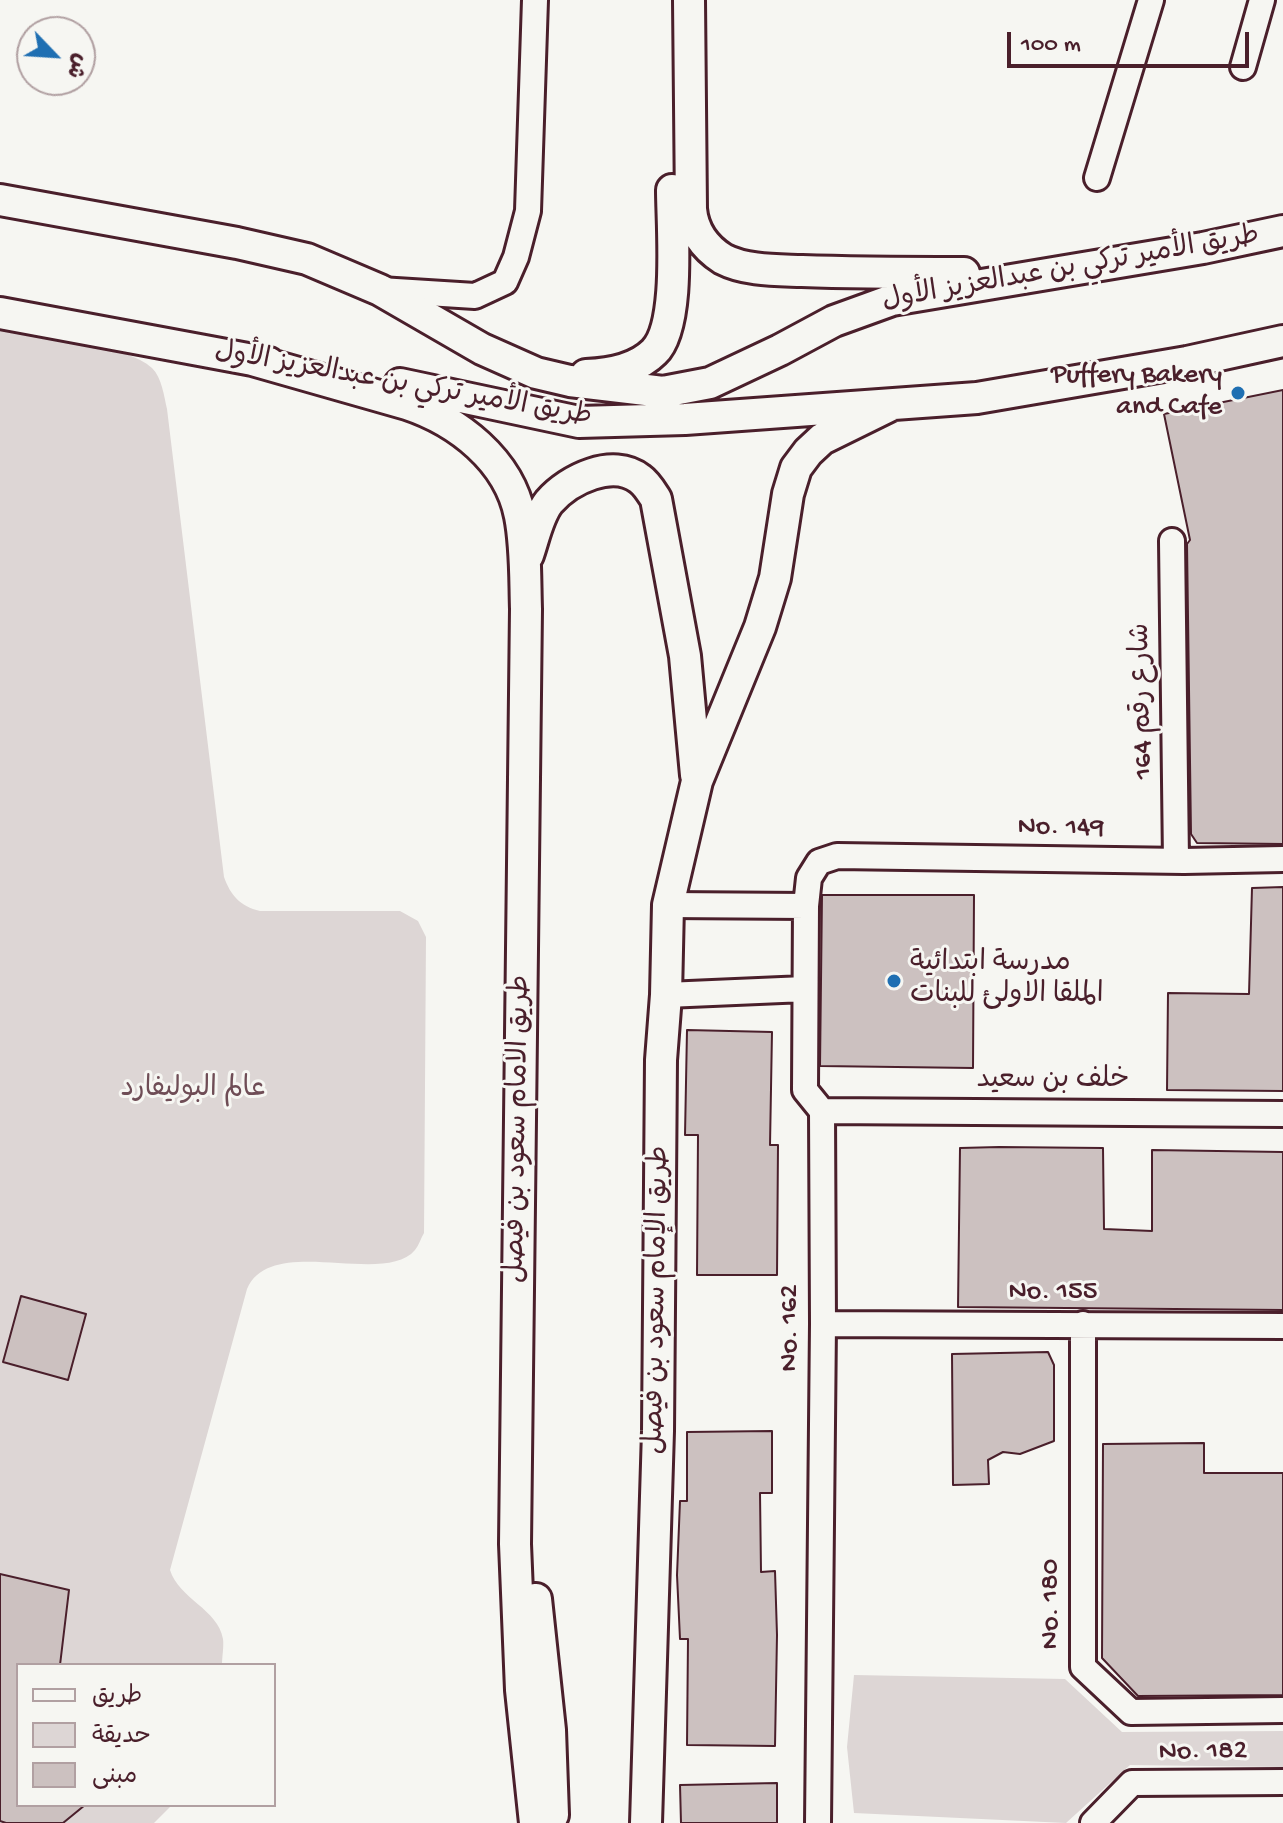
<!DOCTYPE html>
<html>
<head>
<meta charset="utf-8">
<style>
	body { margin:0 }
	#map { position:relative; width:1283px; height:1823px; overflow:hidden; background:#f6f6f2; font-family:"Gochi Hand","Playpen Sans Arabic",sans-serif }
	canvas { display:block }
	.legend { position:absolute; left:16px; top:1663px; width:260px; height:144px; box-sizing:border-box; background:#f6f6f2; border:2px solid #b1a0a2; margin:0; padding:10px 14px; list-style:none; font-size:24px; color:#4a1f2b }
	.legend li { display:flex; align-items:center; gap:16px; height:40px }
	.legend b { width:40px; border:2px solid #b1a0a2 }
	.north { position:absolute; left:16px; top:16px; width:80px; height:80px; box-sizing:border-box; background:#f6f6f2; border:2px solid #b1a0a2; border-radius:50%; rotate:115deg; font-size:22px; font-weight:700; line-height:32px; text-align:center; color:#4a1f2b }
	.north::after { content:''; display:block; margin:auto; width:28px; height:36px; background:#1f6fb2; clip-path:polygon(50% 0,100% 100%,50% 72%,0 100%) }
	.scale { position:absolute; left:1007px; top:32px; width:242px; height:36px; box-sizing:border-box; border:4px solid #4a1f2b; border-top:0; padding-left:10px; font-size:24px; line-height:28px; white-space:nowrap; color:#4a1f2b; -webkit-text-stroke:6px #f6f6f2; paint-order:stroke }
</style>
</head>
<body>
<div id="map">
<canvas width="1283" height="1823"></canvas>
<ul class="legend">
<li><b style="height:10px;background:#f6f6f2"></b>طريق</li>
<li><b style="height:22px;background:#ddd6d5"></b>حديقة</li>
<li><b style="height:22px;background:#ccc1c0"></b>مبنى</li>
</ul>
<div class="north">ش</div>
<div class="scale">100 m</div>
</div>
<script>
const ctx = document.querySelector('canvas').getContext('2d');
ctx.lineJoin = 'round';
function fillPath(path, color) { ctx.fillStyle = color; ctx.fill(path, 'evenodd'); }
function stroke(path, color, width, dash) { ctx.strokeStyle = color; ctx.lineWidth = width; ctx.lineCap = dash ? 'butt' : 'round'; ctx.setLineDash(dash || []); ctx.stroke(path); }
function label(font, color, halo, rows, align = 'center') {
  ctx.font = font + ' "Gochi Hand","Playpen Sans Arabic",sans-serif'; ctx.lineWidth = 6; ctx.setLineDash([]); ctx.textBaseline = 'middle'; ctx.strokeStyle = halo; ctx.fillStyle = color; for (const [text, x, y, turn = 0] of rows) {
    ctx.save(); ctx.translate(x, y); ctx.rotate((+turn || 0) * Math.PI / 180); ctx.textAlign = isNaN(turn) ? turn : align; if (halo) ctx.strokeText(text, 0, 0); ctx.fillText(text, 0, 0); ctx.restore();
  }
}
const green = new Path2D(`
	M0 330C35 336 129 345 152 368 162 378 164 396 167 409L224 877C231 896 240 906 260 911H400L418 921 426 937 424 1233C421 1238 419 1245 415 1250 384 1287 271 1233 247 1289L170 1570C179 1599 218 1609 223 1639 224 1647 222 1657 222 1665H18V1805H172L154 1823H0Z
	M854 1675 1065 1679 1122 1732 1283 1731V1767L1130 1765 1066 1823 854 1813 847 1747Z`);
const building = new Path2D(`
	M1283 390V844L1197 843 1191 834 1187 544 1190 540 1164 414Z
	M1283 887V1091L1167 1090 1168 993 1249 994 1252 888Z
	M822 895H974L973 1068 820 1066Z
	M687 1030 772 1032 770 1145H778L777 1275H697L698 1135H685Z
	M999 1147 1103 1148 1104 1229 1152 1231V1150L1283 1152V1310L958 1307 960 1148Z
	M21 1296 86 1314 68 1380 3 1362Z
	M1048 1352 1054 1365V1441L1020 1454 1003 1452 988 1460 989 1484 953 1485 952 1354Z
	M772 1431V1493H760L761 1572 775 1571 777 1635 775 1746 687 1745 688 1639H680L677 1575 680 1501H687V1432Z
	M1204 1443V1473H1283V1695L1138 1696 1102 1658 1103 1444Z
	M0 1574 69 1590 60 1665H18V1805H85L63 1823H6L0 1821Z
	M777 1783V1823H681L680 1785Z`);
const minor = new Path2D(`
	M1243 67 1262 0
	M1097 178 1151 0
	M380 290 475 296 505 282 516 257 528 211 535 0
	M1172 541 1176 861
	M668 905 806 906
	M666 995 805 989
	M822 1111 1283 1114
	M823 1324 1283 1326
	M1083 1324V1667L1131 1712 1283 1710
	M818 1823 823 1324 822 1111 805 1090 806 906 809 878 819 862 837 856 1184 861 1283 859
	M1093 1823 1132 1783 1283 1782`);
const major = new Path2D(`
	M689 0 691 209C693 231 704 247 723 259 746 271 777 270 802 271 856 273 910 273 964 273
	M0 200 237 243 307 259 380 290 482 349 536 373 570 381 663 392 710 383 780 350 834 321 892 300 1203 248 1283 231
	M0 313 269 363
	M249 359 407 404C458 421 509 460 520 516 526 546 525 578 526 609L515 1544 521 1690 535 1823
	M586 375C609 374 637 369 654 352 681 326 672 227 672 190
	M400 384 579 422 685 419 977 398 1187 362 1283 341
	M528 555C534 538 538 516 549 502 569 479 613 458 640 479 647 484 652 493 656 499L685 656 696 775
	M536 1599 550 1730 553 1815
	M646 1823 658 1431 661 1060 666 995 668 905 697 781 760 627 775 578 788 494 796 468 808 452 822 439 891 405`);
const markers = [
	[1238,393,8,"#1f6fb2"],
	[894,981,8,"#1f6fb2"]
];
const streetNames = [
	["طريق الأمير تركي بن عبدالعزيز الأول",1071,270,-10],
	["طريق الأمير تركي بن عبدالعزيز الأول",403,386,10],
	["شارع رقم 164",1144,701,-91],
	["No. 149",1061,829,1],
	["خلف بن سعيد",1053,1082],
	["طريق الامام سعود بن فيصل",520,1129,-89],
	["No. 155",1053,1294],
	["طريق الإمام سعود بن فيصل",659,1300,-89],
	["No. 162",792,1328,-90],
	["No. 180",1053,1604,-90],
	["No. 182",1203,1753,-1]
];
const poiNames = [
	["Puffery Bakery",1222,377],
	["and Cafe",1222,409],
	["مدرسة ابتدائية",910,965,"left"],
	["الملقا الاولئ للبنات",910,997,"left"]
];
const parkNames = [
	["عالم البوليفارد",193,1091]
];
fillPath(green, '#ddd6d5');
fillPath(building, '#ccc1c0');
stroke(building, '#4a1f2b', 2);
stroke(minor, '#4a1f2b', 30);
stroke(major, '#4a1f2b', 36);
stroke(minor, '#f6f6f2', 24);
stroke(major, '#f6f6f2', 30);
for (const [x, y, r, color] of markers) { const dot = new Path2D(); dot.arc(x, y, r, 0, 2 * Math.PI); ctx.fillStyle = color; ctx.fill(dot); stroke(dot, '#f6f6f2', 3); }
label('28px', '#4a1f2b', '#f6f6f2', streetNames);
label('28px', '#4a1f2b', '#f6f6f2', poiNames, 'right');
label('28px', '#6f4d56', '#f6f6f2', parkNames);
</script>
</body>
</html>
